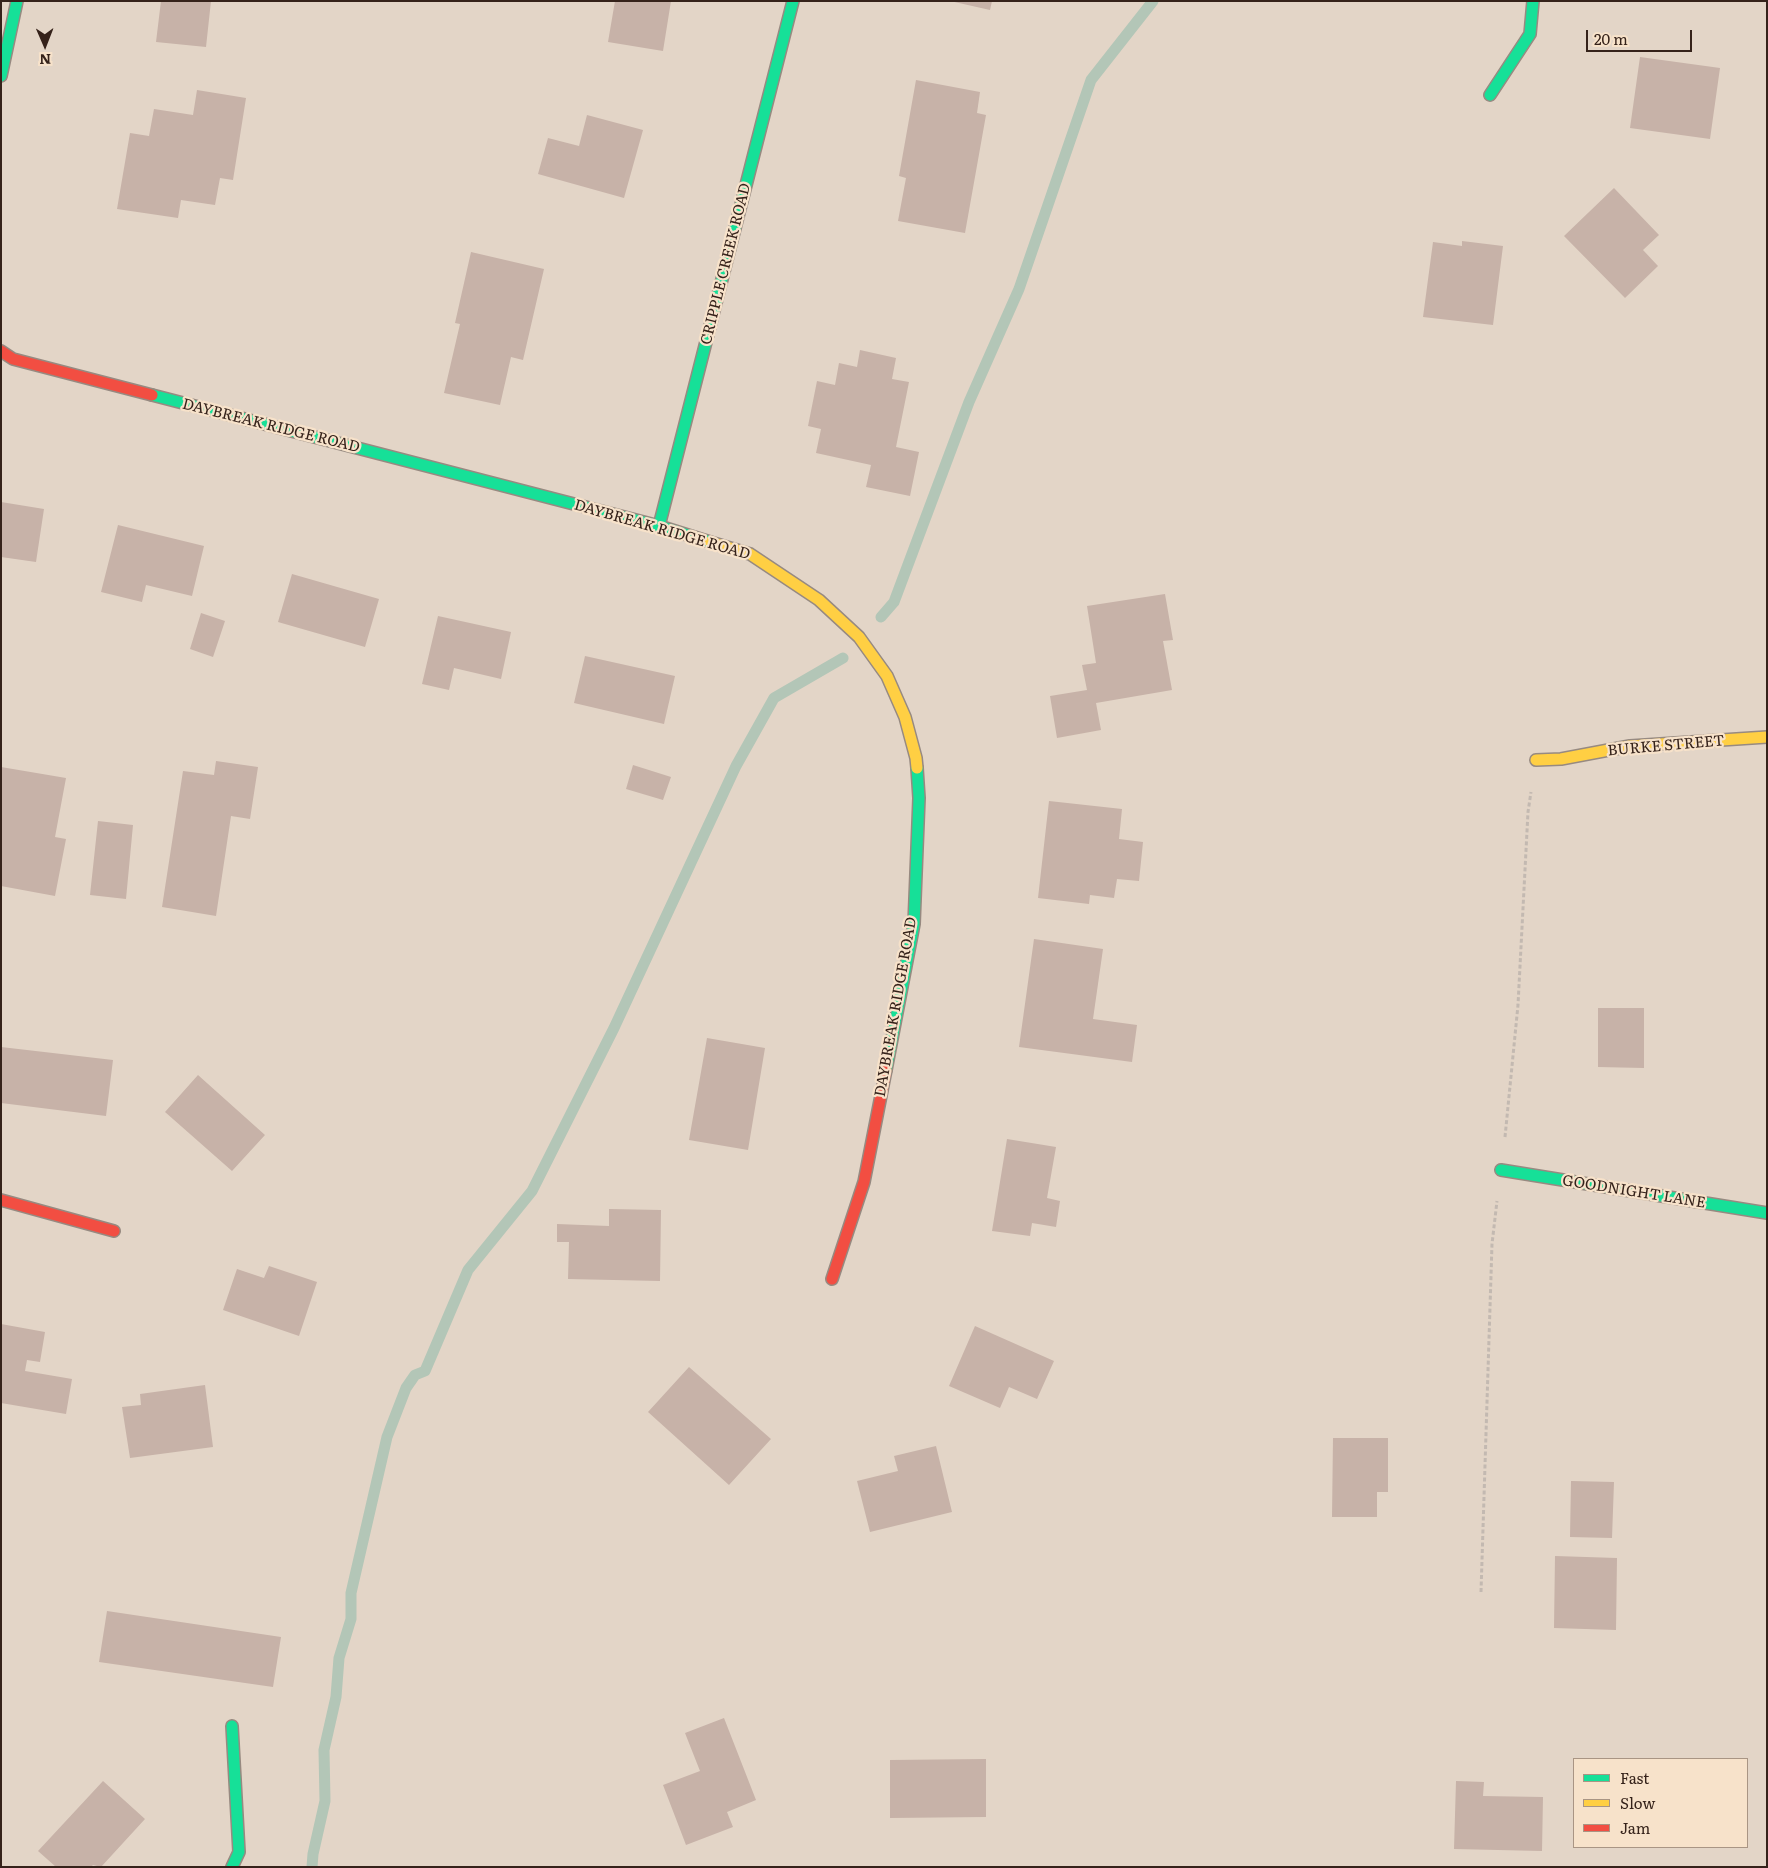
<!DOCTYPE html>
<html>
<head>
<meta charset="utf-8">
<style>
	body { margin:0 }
	#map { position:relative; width:1768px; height:1868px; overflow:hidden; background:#e3d5c7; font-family:Literata,serif }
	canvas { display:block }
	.frame { position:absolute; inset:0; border:2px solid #35221a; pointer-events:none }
	.legend { position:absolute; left:1573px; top:1758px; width:175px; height:90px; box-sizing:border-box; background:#f7e2ca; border:1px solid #a99584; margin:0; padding:6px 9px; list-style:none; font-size:15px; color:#35221a }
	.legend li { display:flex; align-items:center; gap:10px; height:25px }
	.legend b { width:25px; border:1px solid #a99584 }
	.north { position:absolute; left:20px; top:20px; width:50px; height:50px; -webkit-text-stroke:4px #f7e2ca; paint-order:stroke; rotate:179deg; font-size:14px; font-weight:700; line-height:20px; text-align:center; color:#35221a }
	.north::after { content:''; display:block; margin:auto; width:18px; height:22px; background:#35221a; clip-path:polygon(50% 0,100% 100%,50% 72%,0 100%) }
	.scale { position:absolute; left:1586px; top:30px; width:106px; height:22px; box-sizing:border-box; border:2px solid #35221a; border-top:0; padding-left:6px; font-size:15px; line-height:18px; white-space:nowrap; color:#35221a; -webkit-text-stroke:4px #f7e2ca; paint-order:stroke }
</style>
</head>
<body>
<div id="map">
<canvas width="1768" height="1868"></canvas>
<div class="frame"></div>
<ul class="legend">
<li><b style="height:6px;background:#16e098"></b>Fast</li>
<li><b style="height:6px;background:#ffcf43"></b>Slow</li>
<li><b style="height:6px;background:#f24e42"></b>Jam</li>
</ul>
<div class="north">N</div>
<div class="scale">20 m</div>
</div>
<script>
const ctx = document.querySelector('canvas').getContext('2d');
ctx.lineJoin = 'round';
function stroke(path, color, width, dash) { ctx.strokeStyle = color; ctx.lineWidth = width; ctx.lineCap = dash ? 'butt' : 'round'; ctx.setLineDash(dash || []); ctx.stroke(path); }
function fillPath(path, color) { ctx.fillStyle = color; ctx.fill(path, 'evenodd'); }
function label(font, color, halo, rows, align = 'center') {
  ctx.font = font + ' Literata,serif'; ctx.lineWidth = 4.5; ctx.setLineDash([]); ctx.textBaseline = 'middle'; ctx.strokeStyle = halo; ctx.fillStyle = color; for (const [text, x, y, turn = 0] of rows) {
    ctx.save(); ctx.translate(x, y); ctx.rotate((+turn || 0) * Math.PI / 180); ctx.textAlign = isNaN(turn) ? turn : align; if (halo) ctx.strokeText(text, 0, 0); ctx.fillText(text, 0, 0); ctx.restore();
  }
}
const stream = new Path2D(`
	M881 617 894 602 969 402 1019 289 1091 80 1153 1
	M312 1867 313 1854 325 1801 324 1750 336 1697 339 1658 351 1619V1593L387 1437 406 1388 415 1375 425 1371 468 1270 532 1191 614 1028 736 766 774 698 843 658`);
const building = new Path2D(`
	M161 1H211L206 47 156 42Z
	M615 1H671L663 51 608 42Z
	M950 1H992L990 10Z
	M1640 57 1720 68 1710 139 1630 128Z
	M916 80 980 92 977 113 986 115 965 233 898 221 906 178 899 176Z
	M197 90 246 98 233 180 220 178 215 205 181 200 178 218 117 209 130 133 149 136 154 109 193 115Z
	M587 115 643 130 624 198 538 174 548 138 579 146Z
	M1614 188 1659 235 1643 250 1658 266 1625 298 1564 236Z
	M1462 241 1503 246 1493 325 1423 317 1433 242 1462 246Z
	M471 252 544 269 523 360 511 357 500 405 444 393 460 324 455 323Z
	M860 350 896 358 892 379 909 382 896 447 919 452 910 496 866 487 871 465 816 453 821 429 808 426 817 381 835 385 839 363 857 367Z
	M1 502 44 509 36 562 1 557Z
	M118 525 204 546 192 596 146 585 142 602 101 592Z
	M292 574 379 599 365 647 278 622Z
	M1165 594 1173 640 1163 641 1172 690 1096 703 1101 730 1057 738 1050 696 1087 690 1082 665 1096 663 1087 606Z
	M201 613 225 621 213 657 190 649Z
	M438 616 511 632 501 679 454 668 449 690 422 684Z
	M585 656 675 676 664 724 574 703Z
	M216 761 258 767 250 819 231 816 216 916 162 907 183 771 214 775Z
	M633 765 671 777 663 800 626 789Z
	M1 767 66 778 55 837 66 839 55 896 1 886Z
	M1049 801 1122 809 1119 839 1143 842 1139 881 1117 879 1114 898 1090 895 1089 904 1038 898Z
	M98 821 133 825 126 899 90 895Z
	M1034 939 1103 949 1093 1019 1137 1025 1132 1062 1019 1047Z
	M1598 1008H1644V1068L1598 1067Z
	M707 1038 765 1048 748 1150 689 1140Z
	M1 1047 113 1060 106 1116 1 1103Z
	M198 1075 265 1135 232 1171 165 1112Z
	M1007 1139 1056 1147 1047 1198 1060 1201 1056 1227 1032 1223 1030 1236 992 1231Z
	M609 1209 661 1210 660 1281 568 1279 569 1242H557V1224L609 1226Z
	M269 1266 317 1282 299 1336 223 1310 237 1269 264 1278Z
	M1 1324 45 1332 40 1362 27 1360 25 1371 72 1379 66 1414 1 1403Z
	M975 1326 1054 1361 1037 1399 1009 1387 1000 1408 949 1386Z
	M689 1367 771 1439 729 1485 648 1412Z
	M205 1385 213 1447 130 1458 122 1407 141 1405 140 1394Z
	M1333 1438H1388V1492H1377V1517H1332Z
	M936 1446 952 1512 870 1532 857 1481 898 1471 894 1456Z
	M1571 1481 1614 1482 1612 1538 1570 1537Z
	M1555 1556 1617 1558 1616 1630 1554 1628Z
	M107 1611 281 1637 273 1687 99 1662Z
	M724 1718 756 1800 727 1812 733 1827 686 1845 663 1785 700 1771 685 1733Z
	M986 1759V1817L890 1818V1760Z
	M103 1781 145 1819 101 1867 93 1865 91 1867H56L38 1851Z
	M1456 1781 1484 1782 1483 1796 1543 1797 1542 1851 1454 1849Z`);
const path = new Path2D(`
	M1505 1137 1518 1005 1528 812 1531 792
	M1481 1592 1492 1244 1497 1201`);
const fast = new Path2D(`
	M1 76 17 1
	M1490 95 1530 34 1533 1
	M152 395 659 526 710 542
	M659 526 793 1
	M886 1070 914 924 919 798 917 768
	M1501 1170 1767 1213
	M232 1726 239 1852 232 1867`);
const slow = new Path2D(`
	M710 542 750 554 819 600 859 637 887 676 905 717 916 758 917 768
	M1536 760 1561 759 1630 746 1767 737`);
const jam = new Path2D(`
	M1 351 13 359 152 395
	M1 1200 114 1231
	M832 1279 864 1182 886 1070`);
const streetNames = [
	["CRIPPLE CREEK ROAD",726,264,-76],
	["DAYBREAK RIDGE ROAD",271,426,14],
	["DAYBREAK RIDGE ROAD",662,530,16],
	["BURKE STREET",1666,746,-5],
	["DAYBREAK RIDGE ROAD",896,1007,-80],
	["GOODNIGHT LANE",1634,1192,9]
];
stroke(stream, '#b3c6b7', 11);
fillPath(building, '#c7b2a8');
stroke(fast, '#978a81', 14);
stroke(slow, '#978a81', 14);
stroke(jam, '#978a81', 14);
stroke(path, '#c3b9b1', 3, [4, 2.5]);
stroke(fast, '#16e098', 11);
stroke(slow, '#ffcf43', 11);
stroke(jam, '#f24e42', 11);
label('15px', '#35221a', '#f7e2ca', streetNames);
</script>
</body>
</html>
